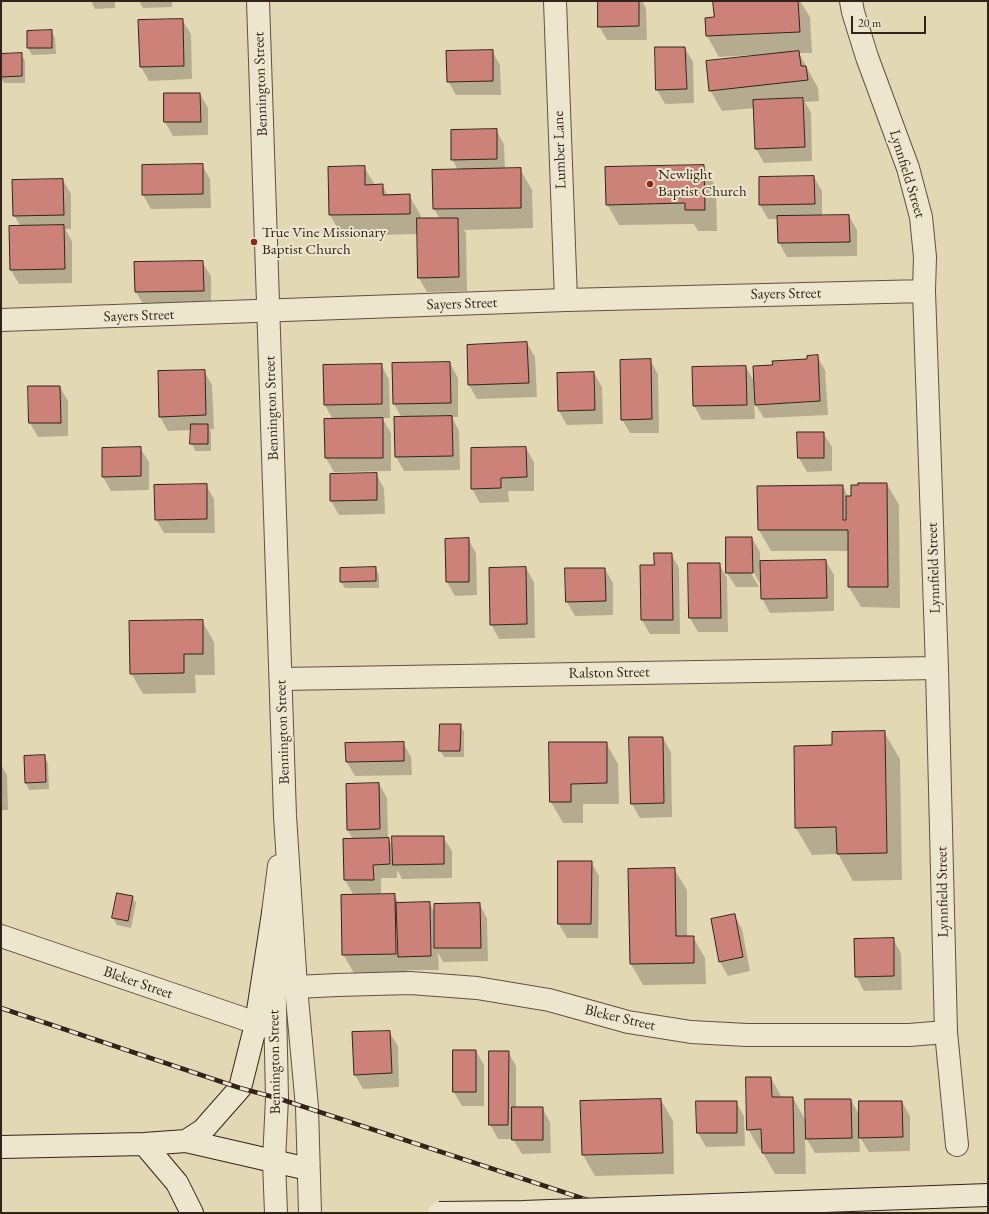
<!DOCTYPE html>
<html>
<head>
<meta charset="utf-8">
<style>
	body { margin:0 }
	#map { position:relative; width:989px; height:1214px; overflow:hidden; background:#e3d8b4; font-family:"EB Garamond",serif }
	canvas { display:block }
	.frame { position:absolute; inset:0; border:2px solid #34231a; pointer-events:none }
	.scale { position:absolute; left:851px; top:16px; width:75px; height:18px; box-sizing:border-box; border:2px solid #34231a; border-top:0; padding-left:5px; font-size:12px; line-height:14px; white-space:nowrap; color:#34231a; -webkit-text-stroke:3px #ede6ce; paint-order:stroke }
</style>
</head>
<body>
<div id="map">
<canvas width="989" height="1214"></canvas>
<div class="frame"></div>
<div class="scale">20 m</div>
</div>
<script>
const ctx = document.querySelector('canvas').getContext('2d');
ctx.lineJoin = 'round';
function fillPath(path, color) { ctx.fillStyle = color; ctx.fill(path, 'evenodd'); }
function stroke(path, color, width, dash) { ctx.strokeStyle = color; ctx.lineWidth = width; ctx.lineCap = dash ? 'butt' : 'round'; ctx.setLineDash(dash || []); ctx.stroke(path); }
function label(font, color, halo, rows, align = 'center') {
  ctx.font = font + ' "EB Garamond",serif'; ctx.lineWidth = 4; ctx.setLineDash([]); ctx.textBaseline = 'middle'; ctx.strokeStyle = halo; ctx.fillStyle = color; for (const [text, x, y, turn = 0] of rows) {
    ctx.save(); ctx.translate(x, y); ctx.rotate((+turn || 0) * Math.PI / 180); ctx.textAlign = isNaN(turn) ? turn : align; if (halo) ctx.strokeText(text, 0, 0); ctx.fillText(text, 0, 0); ctx.restore();
  }
}
const shadow = new Path2D(`
	M91 1H115V8L95 9Z
	M139 1H172V7L143 8Z
	M599 1H642L646 8 647 40H607L599 26Z
	M714 1H800L810 17 812 53H799L818 88 819 101 805 102 811 113 812 161 764 163 756 149 755 108 722 111 710 90 753 57V55L719 57 707 36 715 18Z
	M182 20 191 34 192 79 149 81 141 67Z
	M51 31 55 38 56 54 32 55 28 48Z
	M685 48 693 62 694 103 665 104 657 90Z
	M492 51 500 65 501 95H456L448 81Z
	M21 54 25 61V83H4L1 78V55Z
	M200 94 208 108V135L173 136 165 122Z
	M496 130 504 144 505 169H520L532 190 533 228 464 230 466 233 467 291 427 292 419 278 418 234 342 236 330 215 364 167 375 185H382L388 196 409 195 421 216V219H440L434 209 433 171 458 170 452 159Z
	M202 165 210 179 211 208 151 209 143 195Z
	M703 166 716 187 717 231H698L694 224 619 225 607 204Z
	M814 177 822 191V216H849L857 230V256L787 257 779 243 778 219H768L760 205V178Z
	M63 180 71 194V229H65L72 241V283L19 284 11 270 10 227H21L14 215Z
	M202 262 211 276V305L144 306 136 292Z
	M527 343 535 357 537 397 477 399 469 385Z
	M817 356 825 370 828 415 764 418 754 402 755 419 702 420 694 406 746 367 755 383 774 366 808 360Z
	M650 360 658 374 659 433H630L622 419Z
	M450 363 458 378V417H452L459 431 460 470 404 471 396 457 395 418H402L394 404Z
	M381 365 389 379 390 418H382L391 433V471L334 472 326 458 325 420H333L325 405 324 366Z
	M204 371 212 385 214 429H210L211 432V451H195L192 444V430L168 431 160 417Z
	M594 373 602 387 603 424 567 425 559 411Z
	M60 387 68 401V436L38 437 30 423Z
	M1 431 2 497H1Z
	M823 433 832 447V471L807 472 799 458Z
	M140 448 149 462V490L111 491 103 477Z
	M526 448 534 462V491H508L509 502 480 503 472 489Z
	M376 474 384 488 385 514 339 515 331 501Z
	M887 484 899 505 900 608 861 607 849 587V551H771L759 530 758 487 843 486 848 497H852Z
	M206 485 214 499 215 533H164L156 519Z
	M727 538H752L760 552V562L826 561 834 575V611L770 613 762 598V587L751 568 749 570 759 587H736L727 573Z
	M468 539 476 553 477 595 455 596 447 582Z
	M671 554 679 568 680 634H650L642 620 641 566H655Z
	M689 564H719L727 578 728 632H698L690 618Z
	M375 568 379 575V588H345L341 582Z
	M526 568 534 582 535 638 499 639 491 624Z
	M605 569 613 583V615L575 616 567 602Z
	M202 621 214 642 215 675H195L196 693 143 694 131 673Z
	M460 725 464 732V757H444L440 750Z
	M884 732 900 759 902 880 853 881 838 854 812 855 796 828 833 746Z
	M663 738 671 752 672 817 640 818 632 804Z
	M403 743 411 757 412 775 355 776 347 762 346 744Z
	M550 743H606L618 764 619 804H583V823H563L551 802Z
	M44 756 48 763 49 789 29 790 26 783Z
	M1 765 7 775 8 810H1Z
	M379 784 387 798 388 839 394 848 443 837 452 851V878L402 879 397 870V878H381V895H394L399 904 429 903 435 913 479 904 487 918 488 961 443 962 438 953 439 970H407L408 975H355L343 954 354 896 345 880 353 840 348 830Z
	M591 862 599 876 598 938H567L559 924Z
	M674 869 687 890V937H693L705 958 706 984 643 985 631 964Z
	M132 897 136 903 131 928 117 925 113 918Z
	M734 915 742 929 750 971 728 976 720 962Z
	M893 939 901 953 902 990 864 991 856 976Z
	M389 1032 398 1046 399 1087 363 1089 355 1075Z
	M476 1051 484 1065V1106H462L454 1092Z
	M508 1052 516 1066V1108H542L550 1122 551 1153 522 1154 513 1139H498L490 1124Z
	M771 1078 782 1098H793L806 1121 851 1100 860 1116 902 1102 910 1116V1151L869 1152 859 1136 860 1152 815 1153 805 1136 806 1174H775L763 1153V1150H760L748 1129Z
	M661 1100 673 1121 674 1174 595 1176 583 1155Z
	M697 1102H736L744 1116 745 1146 706 1147 698 1133Z`);
const building = new Path2D(`
	M598 1H639V26L598 27Z
	M713 1H798L800 32 706 36 705 18 714 17Z
	M183 19 184 66 140 67 138 20Z
	M52 30V48H27V31Z
	M655 47H685L687 89 656 90Z
	M493 50V81L447 82 446 51Z
	M799 51 801 66H806L808 80 709 91 706 61Z
	M22 53V76L1 77V54Z
	M164 93H200L201 122H164Z
	M803 98 805 147 755 149 753 100Z
	M497 129V159L451 160V130Z
	M203 164V194L142 195V165Z
	M704 165 705 210H685V203L606 205 605 167Z
	M365 166V185L383 184V195L410 194V214L329 215 328 167Z
	M521 168V208L433 209 432 170Z
	M814 176 815 204 759 205V177Z
	M63 179 64 215 13 216 12 180Z
	M849 215 850 242 778 243 777 216Z
	M417 218H458L459 277 418 278Z
	M64 225 65 269 10 270 9 226Z
	M203 261 204 291 135 292 134 262Z
	M527 342 529 383 468 385 467 345Z
	M818 355 820 401 755 405 753 366 773 365 772 361 807 359V356Z
	M651 359 652 419 621 420 620 360Z
	M450 362 451 403 393 404 392 363Z
	M382 364V404L324 405 323 365Z
	M746 366 747 405 693 406 692 367Z
	M205 370 206 415 159 417 158 371Z
	M594 372 595 410 558 411 557 373Z
	M28 386H60L61 423H29Z
	M452 416 453 456 395 457 394 417Z
	M383 418V458H325L324 419Z
	M191 424H208V444H190Z
	M797 432H824V458H798Z
	M141 447V476L102 477V448Z
	M526 447 527 477 501 478V488L471 489V448Z
	M377 473V500L330 501V474Z
	M858 483H887L888 587H848V530H758L757 486 843 485V520H846V496H851V485H858Z
	M207 484V519L155 520 154 485Z
	M726 537H752L753 573H726Z
	M469 538V582H446L445 539Z
	M654 553H672L673 620H641L640 565H654Z
	M826 560 827 598 761 599 760 561Z
	M688 563H720L721 618H689Z
	M376 567V581L340 582V568Z
	M526 567 527 624 490 625 489 568Z
	M565 568H605L606 601 566 602Z
	M203 620V654H184V673L130 674 129 621Z
	M440 724H461L460 751H439Z
	M885 731 887 853 837 854 836 827 795 828 794 746 832 745V732Z
	M629 737H663L664 803 631 804Z
	M404 742V761L346 762 345 743Z
	M549 742H607V783L571 784V802H550Z
	M45 755 46 782 25 783 24 756Z
	M379 783 380 829 347 830 346 784Z
	M392 836H444V864L393 865Z
	M389 838 390 864 373 865 374 880H344L343 839Z
	M558 861H592L591 924H558Z
	M675 868 676 936H694V963L630 964 628 869Z
	M117 893 133 896 128 921 112 918Z
	M395 894 396 954 342 955 341 895Z
	M430 902 431 956 398 957 396 903Z
	M480 903 481 948H434V904Z
	M735 914 743 957 719 962 711 919Z
	M894 938V976L855 977 854 939Z
	M390 1031 392 1073 354 1075 352 1032Z
	M453 1050H476V1092H453Z
	M489 1051H509L508 1125H489Z
	M746 1077H771L772 1097H793L794 1153H762L761 1129 747 1130Z
	M661 1099 663 1153 582 1155 580 1101Z
	M805 1099H851L852 1138 806 1139Z
	M696 1101H737V1133H697Z
	M859 1101H902L903 1137 859 1138Z
	M512 1107H543V1140H512Z`);
const minor = new Path2D(`
	M555 1 566 300
	M851 1 853 12 867 57 908 168 921 217 925 257 924 291 937 668 946 1032 957 1145
	M1 320 566 300 924 291
	M281 679 937 668
	M1 936 274 1029
	M296 987 337 985 410 983 477 988 549 1000 628 1022 691 1032 747 1035H909L946 1032`);
const tertiary = new Path2D(`
	M258 1 285 816 296 987 307 1107 310 1213
	M276 1213 274 1161 277 1098 273 913 279 866`);
const secondary = new Path2D(`
	M186 1141 203 1130 240 1088 256 1024 273 913
	M144 1144 177 1183 192 1213
	M1 1147 144 1144 186 1141 308 1169`);
const rail = new Path2D(`
	M1 1008 240 1088 277 1098 627 1213`);
const secondaryBridge = new Path2D(`
	M439 1213 523 1212 988 1195`);
const markers = [
	[650,184,4,"#8f2418"],
	[254,242,4,"#8f2418"]
];
const streetNames = [
	["Bennington Street",261,84,-92],
	["Lumber Lane",560,150,-92],
	["Lynnfield Street",907,174,73],
	["Sayers Street",786,294,-1],
	["Sayers Street",462,304,-2],
	["Sayers Street",139,316,-2],
	["Bennington Street",272,408,-92],
	["Lynnfield Street",934,568,-92],
	["Ralston Street",609,673,-1],
	["Bennington Street",283,732,-92],
	["Lynnfield Street",943,892,-91],
	["Bleker Street",138,983,19],
	["Bleker Street",620,1018,13],
	["Bennington Street",275,1062,-91]
];
const poiNames = [
	["Newlight",658,175],
	["Baptist Church",658,192],
	["True Vine Missionary",262,233],
	["Baptist Church",262,250]
];
fillPath(shadow, '#0003');
fillPath(building, '#cc8278');
stroke(building, '#34231a', 1);
stroke(minor, '#605040', 24);
stroke(tertiary, '#605040', 24);
stroke(secondary, '#34231a', 24);
stroke(minor, '#ede6ce', 22);
stroke(tertiary, '#ede6ce', 22);
stroke(secondary, '#ede6ce', 22);
stroke(rail, '#34231a', 4.5);
stroke(rail, '#ede6ce', 3, [9]);
stroke(secondaryBridge, '#34231a', 24, []);
stroke(secondaryBridge, '#ede6ce', 22);
for (const [x, y, r, color] of markers) { const dot = new Path2D(); dot.arc(x, y, r, 0, 2 * Math.PI); ctx.fillStyle = color; ctx.fill(dot); stroke(dot, '#ede6ce', 1.5); }
label('15px', '#34231a', '#ede6ce', streetNames);
label('15px', '#34231a', '#ede6ce', poiNames, 'left');
</script>
</body>
</html>
